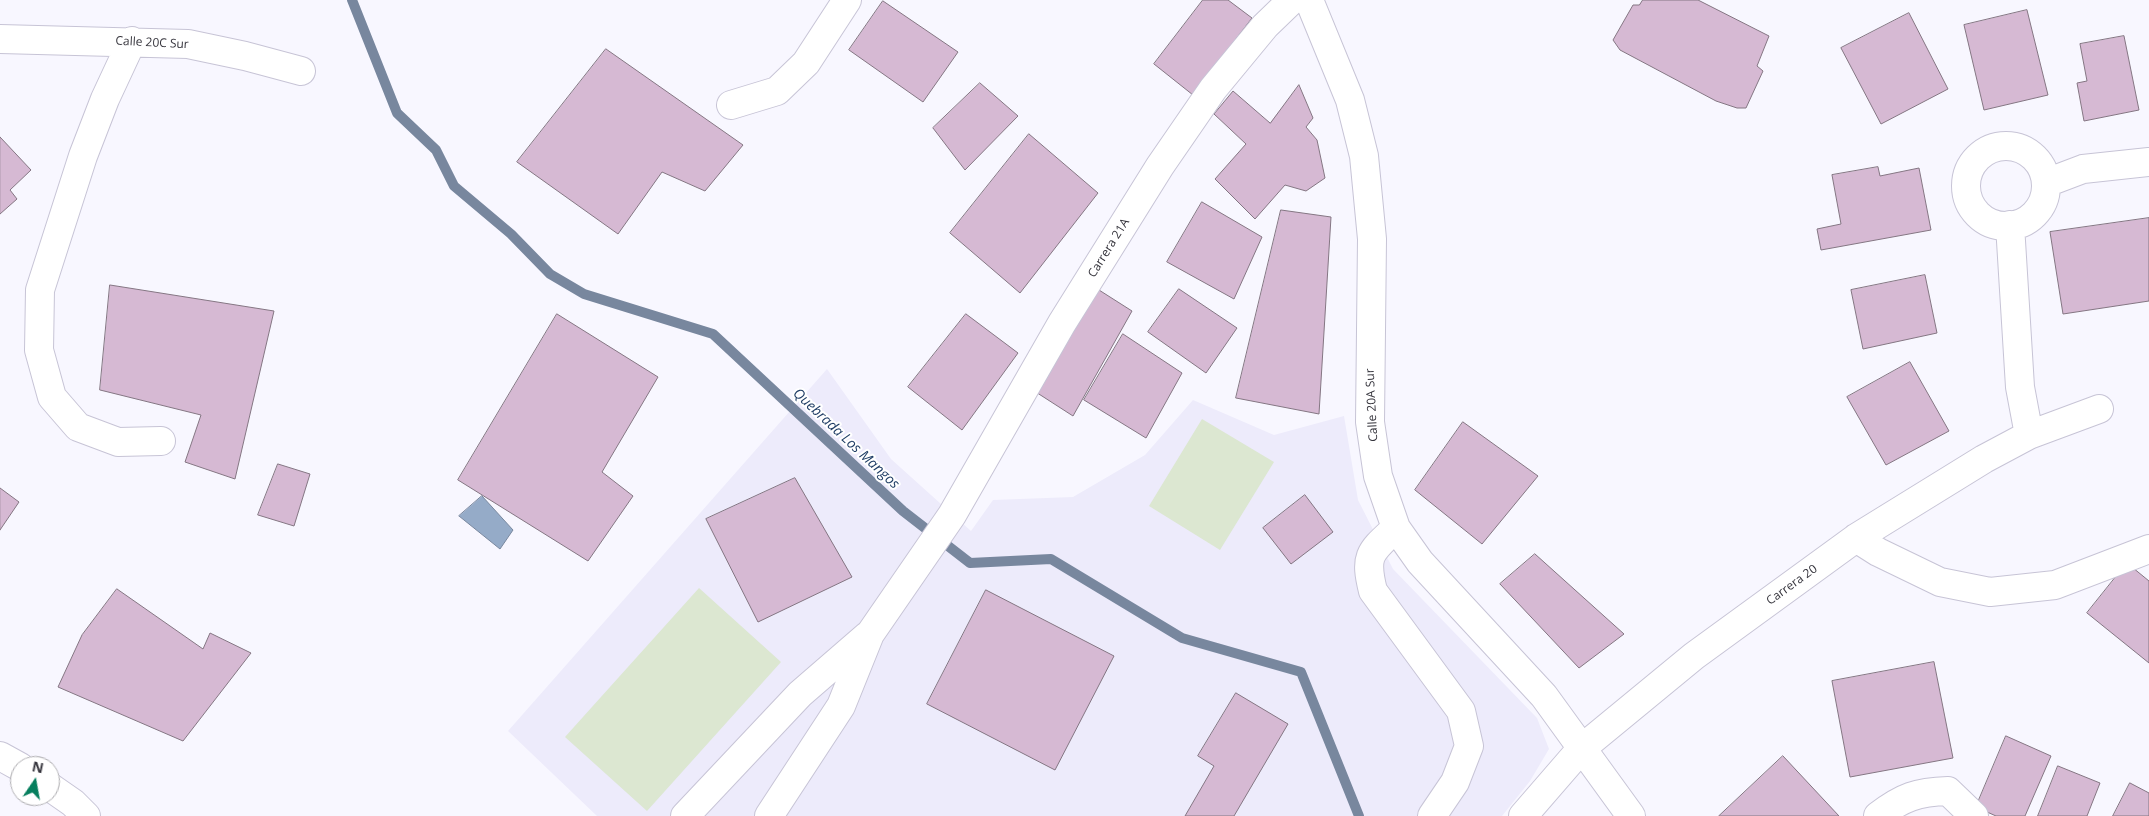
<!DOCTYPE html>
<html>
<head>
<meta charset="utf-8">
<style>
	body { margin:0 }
	#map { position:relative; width:2149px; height:816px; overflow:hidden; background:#f8f7ff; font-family:"Open Sans",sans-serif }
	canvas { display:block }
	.north { position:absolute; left:10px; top:756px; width:50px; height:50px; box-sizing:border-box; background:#fff; border:1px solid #aeadb1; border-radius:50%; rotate:12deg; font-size:14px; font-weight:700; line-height:20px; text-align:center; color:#34333b }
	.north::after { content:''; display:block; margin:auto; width:18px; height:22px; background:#067f5e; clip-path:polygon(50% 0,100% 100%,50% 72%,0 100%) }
</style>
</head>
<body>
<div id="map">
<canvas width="2149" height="816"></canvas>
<div class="north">N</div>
</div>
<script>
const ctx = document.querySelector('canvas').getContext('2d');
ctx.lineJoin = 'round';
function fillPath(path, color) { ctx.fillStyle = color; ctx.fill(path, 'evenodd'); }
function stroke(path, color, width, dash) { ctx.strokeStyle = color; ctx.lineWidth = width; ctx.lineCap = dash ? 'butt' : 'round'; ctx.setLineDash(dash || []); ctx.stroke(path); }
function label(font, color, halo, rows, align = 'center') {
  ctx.font = font + ' "Open Sans",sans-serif'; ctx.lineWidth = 4; ctx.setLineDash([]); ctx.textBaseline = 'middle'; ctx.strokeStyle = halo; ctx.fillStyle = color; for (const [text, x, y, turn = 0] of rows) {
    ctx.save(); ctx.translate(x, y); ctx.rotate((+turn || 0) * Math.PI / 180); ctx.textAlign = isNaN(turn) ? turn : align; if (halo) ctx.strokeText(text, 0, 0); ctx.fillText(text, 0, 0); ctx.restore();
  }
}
const built = new Path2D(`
	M827 369 891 459 971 531 993 500 1073 497 1145 455 1193 400 1274 435 1344 416 1358 500 1393 569 1537 718 1549 749 1530 781 1502 816H597L508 731Z`);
const green = new Path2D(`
	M1202 419 1274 462 1220 550 1149 506Z
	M699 588 781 662 647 811 565 737Z`);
const water = new Path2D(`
	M482 496 513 530 500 549 459 516Z`);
const stream = new Path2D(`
	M352 0 397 113 436 150 454 186 511 234 550 274 584 294 713 334 903 511 970 563 1051 559 1182 638 1301 672 1359 816`);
const building = new Path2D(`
	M1203 0H1228L1252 18 1193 95 1154 64Z
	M1643 0H1698L1769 36 1757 66 1763 71 1746 108H1737L1716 101 1620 50 1613 40 1633 5H1639Z
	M883 1 958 52 923 102 849 50Z
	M2027 10 2048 95 1984 110 1964 25Z
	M1909 13 1948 89 1881 124 1841 48Z
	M2124 36 2139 110 2084 121 2077 83 2087 81 2080 44Z
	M606 49 743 145 705 191 662 172 618 234 517 162Z
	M980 83 1018 116 965 170 933 128Z
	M1299 85 1313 118 1306 127 1317 140 1325 178 1306 191 1285 185 1255 219 1215 179 1246 144 1214 114 1233 91 1270 123Z
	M1029 134 1098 193 1020 293 950 233Z
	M0 137 31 170 10 190 17 199 0 214Z
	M1878 167 1880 176 1919 168 1931 230 1821 250 1817 229 1841 224 1832 175Z
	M1202 202 1262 237 1234 299 1167 262Z
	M1281 210 1331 217 1319 414 1236 398Z
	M2149 218V301L2063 314 2050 232Z
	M1925 275 1937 333 1863 349 1851 290Z
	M1088 283 1132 311 1073 416 1028 387Z
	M110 285 274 311 235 479 185 462 201 415 100 390Z
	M1179 289 1237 328 1206 373 1148 332Z
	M557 314 658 377 602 472 633 496 588 561 458 480Z
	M966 314 1018 353 962 430 908 387Z
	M1123 334 1182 373 1146 438 1084 400Z
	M1910 362 1949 431 1886 465 1847 397Z
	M1463 422 1538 476 1482 544 1415 490Z
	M278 464 310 474 294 526 258 515Z
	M795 478 852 577 758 622 706 519Z
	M0 488 19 502 0 530Z
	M1305 495 1333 532 1291 564 1263 528Z
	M1535 554 1624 634 1579 668 1500 584Z
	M2127 563 2149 581V663L2087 613Z
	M117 589 203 649 210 633 251 653 183 741 58 687 82 635Z
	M986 590 1114 656 1055 770 927 704Z
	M1934 662 1953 758 1850 777 1832 681Z
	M1236 693 1288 724 1234 816H1185L1214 766 1198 756Z
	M2006 736 2051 756 2025 816H1996L1976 807Z
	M1783 756 1839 816H1719Z
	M2058 766 2100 783 2087 816H2038Z
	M2130 783 2149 793V816H2113Z`);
const minor = new Path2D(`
	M1309 0 1350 100 1364 156 1372 239 1370 422 1378 476 1396 528 1420 562 1544 696 1631 816
	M0 39 188 44 245 56 301 71
	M132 41 105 99 83 156 40 290 39 350 52 397 78 427 118 442 161 441
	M731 105 777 91 806 63 847 0
	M1966 186a40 40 0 1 1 80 0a40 40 0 1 1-80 0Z
	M2046 183 2083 169 2149 162
	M2010 225 2020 387 2029 435
	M1396 528C1370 552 1364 555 1373 591L1461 711 1469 746 1455 782 1432 816
	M1856 538 1878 552 1940 582 1990 592 2055 585 2149 549
	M0 756 20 767
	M50 787 73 803 86 816
	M685 816 800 694 867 636
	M769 816 841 706 870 634 952 515 1062 323 1160 166 1213 89 1265 26 1292 0
	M1523 816 1581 749 1694 656 1856 538 1984 459 2029 435 2099 409
	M1878 816C1903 797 1917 792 1948 791L1974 816`);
const streetNames = [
	["Calle 20C Sur",152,43,3],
	["Carrera 21A",1109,248,-58],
	["Calle 20A Sur",1372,405,-93],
	["Carrera 20",1792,585,-36]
];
const waterNames = [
	["Quebrada Los Mangos",846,439,43]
];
fillPath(built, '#edebfb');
fillPath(green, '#dce7d1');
fillPath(water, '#95abc8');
stroke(water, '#78879e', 1);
stroke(stream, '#78879e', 10);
fillPath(building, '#d6b9d3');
stroke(building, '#847683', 1);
stroke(minor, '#c7c4d6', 30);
stroke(minor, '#fff', 28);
label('12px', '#34333b', '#fff', streetNames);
label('italic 14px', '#1f3d65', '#fff', waterNames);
</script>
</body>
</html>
